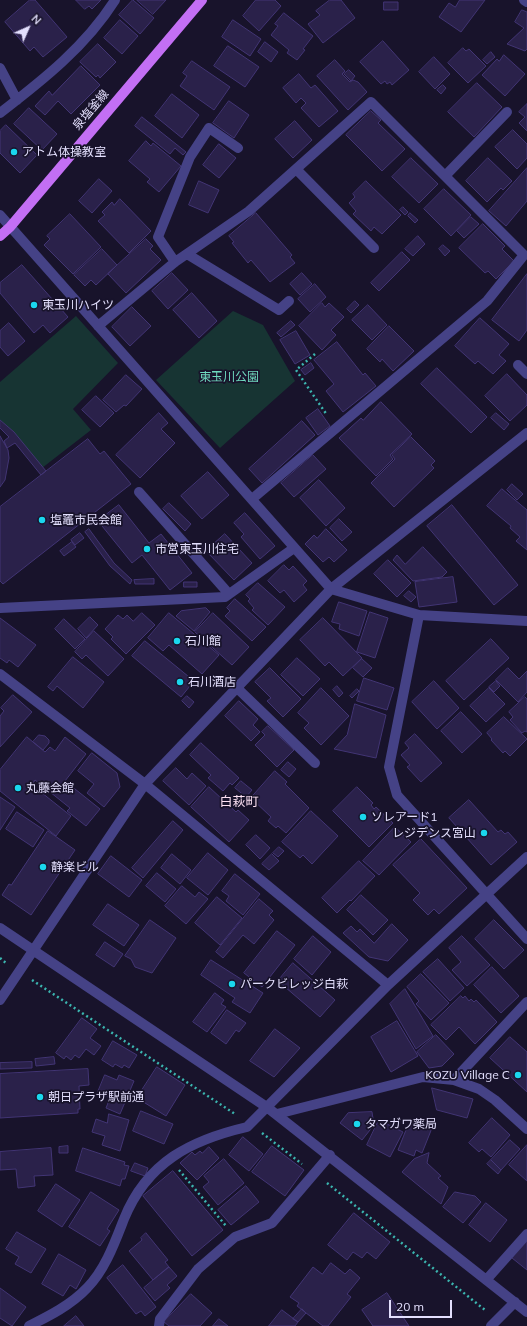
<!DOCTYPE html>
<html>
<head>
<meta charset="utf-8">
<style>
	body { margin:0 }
	#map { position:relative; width:527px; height:1326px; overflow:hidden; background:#18132b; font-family:Mulish,sans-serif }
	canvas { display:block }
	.north { position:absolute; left:8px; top:8px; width:40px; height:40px; -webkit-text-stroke:3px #18132b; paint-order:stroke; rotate:45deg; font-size:11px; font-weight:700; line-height:16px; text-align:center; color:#e3dffd }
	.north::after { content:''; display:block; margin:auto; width:14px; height:18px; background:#e3dffd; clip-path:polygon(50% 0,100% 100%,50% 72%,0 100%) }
	.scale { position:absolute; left:389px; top:1300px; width:63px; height:18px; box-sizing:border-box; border:2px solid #e3dffd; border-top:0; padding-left:5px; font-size:12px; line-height:14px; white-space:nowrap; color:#e3dffd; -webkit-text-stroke:3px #18132b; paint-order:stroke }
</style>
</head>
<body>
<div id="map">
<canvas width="527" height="1326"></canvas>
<div class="north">N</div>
<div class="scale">20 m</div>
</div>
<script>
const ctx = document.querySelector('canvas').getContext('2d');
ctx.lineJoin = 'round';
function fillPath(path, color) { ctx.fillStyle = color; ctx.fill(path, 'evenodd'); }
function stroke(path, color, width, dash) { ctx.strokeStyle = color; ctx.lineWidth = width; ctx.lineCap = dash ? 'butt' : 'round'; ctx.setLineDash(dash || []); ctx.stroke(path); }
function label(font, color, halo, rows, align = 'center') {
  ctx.font = font + ' Mulish,"Noto Sans JP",sans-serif'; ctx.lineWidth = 3.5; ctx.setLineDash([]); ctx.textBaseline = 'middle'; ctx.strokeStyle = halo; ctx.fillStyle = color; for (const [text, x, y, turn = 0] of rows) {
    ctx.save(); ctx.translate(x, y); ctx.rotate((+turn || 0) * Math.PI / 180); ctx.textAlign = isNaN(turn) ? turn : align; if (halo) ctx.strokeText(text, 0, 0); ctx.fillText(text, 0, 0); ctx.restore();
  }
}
const green = new Path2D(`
	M233 311 263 325 295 381 220 448 156 380Z
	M76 316 118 363 73 409 91 430 42 468 0 420V382Z`);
const building = new Path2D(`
	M30 0H35L67 37 43 57 34 47 30 51 5 22Z
	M76 0H101L92 9 89 6 85 9Z
	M133 0 154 18 140 34 119 15Z
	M137 0H166L153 14Z
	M256 0H275L281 6 259 31 243 16Z
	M330 0H341L355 18 323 43 308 24 320 15 316 11Z
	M460 0H485L461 32 439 17 449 3 455 7Z
	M384 2H398V10H384Z
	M522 10 527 12V49L525 51 507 44 524 28 515 22Z
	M284 13 313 36 303 49 305 50 297 60 287 53 289 50 271 35 278 26 275 24Z
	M120 20 138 36 122 54 104 38Z
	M233 20 261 39 250 56 222 37Z
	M383 41 409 70 392 85 390 82 387 84 385 81 381 84 360 62Z
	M265 42 278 52 271 62 258 52Z
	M98 44 116 62 100 78 98 75 96 77 80 62Z
	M228 46 259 67 245 87 214 66Z
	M463 48 466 51 469 49 486 66 468 83 448 63Z
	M491 52 495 57 487 64 483 60Z
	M504 55 525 74 505 96 482 75 497 59 499 61Z
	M434 57 450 74 435 89 419 72Z
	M335 60 345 71 342 74 350 82 353 80 358 82 367 92 348 110 317 76Z
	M192 61 230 87 214 110 180 86 187 76 183 73Z
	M81 66 100 85 71 114 58 101 45 115 35 106 49 91 52 95Z
	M349 70 355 76 351 81 344 74Z
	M299 74 311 88 315 85 338 111 319 127 301 108 306 103 301 98 296 103 283 88Z
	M477 83 502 107 474 137 448 112Z
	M443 85 446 88 441 94 437 90Z
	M172 94 199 115 182 138 155 116Z
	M229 101 249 115 234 138 213 123Z
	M527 104V131L519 123 525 117 519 112Z
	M29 108 57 134 42 150 14 124Z
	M371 111 381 120 378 123 405 149 382 171 346 135Z
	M142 117 186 152 183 155 175 148 170 154 135 126Z
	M295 121 312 140 293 158 275 139Z
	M6 125 37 155 20 173 0 153V131Z
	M513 130 527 144V158L517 169 495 147Z
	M146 141 151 146 153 143 181 166 159 192 147 182 150 179 129 161Z
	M219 144 236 158 219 178 203 165Z
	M411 158 438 184 419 203 392 177Z
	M488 158 512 181 503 190 501 188 487 202 466 181Z
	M527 168V201L506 226 489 211Z
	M99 179 112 191 92 213 79 201Z
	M199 181 219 190 208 213 189 205Z
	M366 181 401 215 382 234 374 227 371 231 353 214 356 211 349 203 355 197 353 194Z
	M444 189 471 215 451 236 424 209Z
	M120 199 151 231 129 253 98 221 105 215 102 212 112 202 114 205Z
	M403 207 408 212 405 215 400 210Z
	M256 213 292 255 290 257 295 263 270 282 251 260 248 263 232 243 234 242 229 236Z
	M410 213 418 220 415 223 408 216Z
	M70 214 101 247 73 274 44 245 50 239 47 236Z
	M471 217 479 224 464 238 457 231Z
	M483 224 505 246 502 249 514 261 496 279 488 271 485 273 459 248Z
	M418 236 425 244 413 256 405 249Z
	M146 239 153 246 150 249 161 260 126 293 108 274Z
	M443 245 450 251 445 256 439 249Z
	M102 249 117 265 96 285 91 280 85 286 74 275Z
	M402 252 410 260 379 291 371 283Z
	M22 265 68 317 50 333 43 325 34 333 0 293V283Z
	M172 273 188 290 168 309 152 291Z
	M302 273 312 284 300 295 290 284Z
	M527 274V330L519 341 492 320Z
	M315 284 326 297 310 312 298 299Z
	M192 293 217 321 199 338 173 310Z
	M355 301 359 305 351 313 347 309Z
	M322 303 325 307 329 303 344 317 331 330 336 335 322 350 299 326Z
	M368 305 387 325 372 340 352 320Z
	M132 307 151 326 130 346 112 327Z
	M480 318 509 344 499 355 506 361 493 374 478 361 475 364 455 346Z
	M291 321 295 325 281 337 277 333Z
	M9 323 25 341 8 356 0 347V331Z
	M389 326 414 351 393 371 382 359 380 362 367 349Z
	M296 331 310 355 295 364 280 340Z
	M337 342 363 375 365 373 376 386 343 412 326 391 334 384 314 360Z
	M311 363 314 368 305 375 301 370Z
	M437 368 487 417 471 433 421 384Z
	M507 374 527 395V405L510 421 485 396Z
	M126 375 142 389 126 406 124 405 116 412 103 400Z
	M96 396 114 413 100 427 82 410Z
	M381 402 412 434 390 455 393 459 376 476 339 438 361 418 363 420Z
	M318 409 330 426 318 435 306 418Z
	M159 413 168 423 161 429 175 443 140 478 116 455Z
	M496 413 509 424 504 430 491 418Z
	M0 420 14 432 46 471 41 475 15 443 7 448 4 441 9 437 0 428Z
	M302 421 315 435 262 483 249 469Z
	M0 436 8 450 9 458 5 480 0 487Z
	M411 437 435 461 431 465 434 468 394 507 371 483 395 459 392 455Z
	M88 439 100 454 104 451 131 484 3 584 0 581V507Z
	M313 455 326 469 294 497 281 483Z
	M208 472 229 495 202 519 181 496Z
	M319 480 345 508 326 526 300 498Z
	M512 484 523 494 517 500 507 490Z
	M502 489 527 510V550L516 541 520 537 510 528 511 526 487 506Z
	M169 503 191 524 185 531 163 509Z
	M119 505 149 543 161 534 192 573 170 590 142 555 132 563 98 521Z
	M452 505 518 585 494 605 427 526Z
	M245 513 275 546 260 559 241 537 244 534 234 523Z
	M339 519 352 532 342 541 330 528Z
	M89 529 114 563 132 580 130 584 110 566 85 532Z
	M326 529 347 550 334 562 329 557 323 562 305 544 314 535 317 538Z
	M80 533 84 538 75 545 71 540Z
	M225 534 252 563 234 580 206 551Z
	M72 542 76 547 64 556 60 551Z
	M202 543 206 547 201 551 198 547Z
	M423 547 447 572 442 577 413 581 393 560 397 555 405 564Z
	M388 560 411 583 397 597 374 574Z
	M284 565 289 570 293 566 307 581 303 585 307 590 294 602 284 590 280 593 268 581Z
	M453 577 457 602 419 607 415 582Z
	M154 579V584H135L134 580Z
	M184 582H197V587H184Z
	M258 583 285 607 268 625 252 610 254 608 248 601 250 599 246 595Z
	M409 591 416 597 411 602 404 596Z
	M235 599 266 627 252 641 225 616 230 611 227 608Z
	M339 602 367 611 359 636 339 629 340 624 332 622Z
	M206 608 210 612 194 631 176 616 181 611Z
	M370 612 388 618 375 658 357 652Z
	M142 613 155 625 126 654 111 639 113 637 105 629 118 615 123 619 127 615 133 621Z
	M169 613 219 655 202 674 169 645 163 651 148 638Z
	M213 613 249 647 232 665 195 632Z
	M90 617 98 625 86 638 78 629Z
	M0 618 36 645 18 667 9 660 7 663 0 658Z
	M323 618 362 658 343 676 329 662 325 666 300 640Z
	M64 619 85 639 75 649 55 629Z
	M94 631 124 659 108 676 86 655 82 659 75 652Z
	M491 639 509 658 464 700 446 681Z
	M145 641 194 681 181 697 132 656Z
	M73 657 104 682 83 708 57 686 53 691 48 687Z
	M297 658 320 679 303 696 281 675Z
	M362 659 372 668 363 677 353 668Z
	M270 668 301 699 283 717 267 701 271 698 255 682Z
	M508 668 519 679 527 671V692L518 702 496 680Z
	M364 678 394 688 387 710 357 701Z
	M434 681 459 708 437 729 412 702Z
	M496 681 500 686 494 692 489 687Z
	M337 686 343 693 339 697 333 690Z
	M321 688 349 716 321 745 304 728 309 723 298 713Z
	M489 688 505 704 486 722 470 706Z
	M357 689 359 691 352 698 350 696Z
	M13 695 32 712 0 747V716L4 711 1 708Z
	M187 696 194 702 189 708 182 701Z
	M525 697 527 699V732L525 731 522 733 510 720 513 717 509 712Z
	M239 701 258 719 253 725 260 732 251 741 225 716Z
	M355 704 386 715 376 758 334 749 347 735Z
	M461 712 482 734 462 753 441 731Z
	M504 717 527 739 510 756 505 751 503 753 491 740 492 739 487 733Z
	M268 726 294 750 277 767 255 745 265 735 262 732Z
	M415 734 442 763 421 782 407 767 410 765 401 755 409 748 405 743Z
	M39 735 45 736 49 740V743L43 750 33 742Z
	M27 737 45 752 50 747 55 751 65 737 86 754 65 781 100 809 86 826 67 811 70 808 35 780 32 785 71 816 56 836 0 791V770Z
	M201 743 239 778 232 785 230 783 223 791 208 778 211 775 190 755Z
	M92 753 117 773 120 787 104 807 87 793 94 784 78 771Z
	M288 762 296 769 289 777 281 770Z
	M176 768 187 779 192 773 206 786 189 805 163 781Z
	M275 771 287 782 285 784 309 808 286 833 278 826 276 828 268 821 271 817 251 798Z
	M241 781 252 790 246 797 235 788Z
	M209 787 236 812 238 810 249 820 229 842 191 807Z
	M357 787 373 803 371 805 374 809 376 807 393 823 369 847 333 811Z
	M0 797 15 807 0 830Z
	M469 800 498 832 501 830 505 834 508 832 517 842 491 865 449 818Z
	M311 811 338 836 312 864 303 855 300 858 282 842Z
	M17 812 44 830 33 847 6 829Z
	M173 821 183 830 143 878 132 868Z
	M395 827 411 842 379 875 363 861Z
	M48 831 75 850 31 915 2 895 9 884 11 885Z
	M256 835 270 848 260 859 246 845Z
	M421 839 467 888 439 914 434 909 428 915 413 900 420 893 393 865Z
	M279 847 284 851 278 857 273 853Z
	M208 853 228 870 208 895 187 878Z
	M172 854 191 870 180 884 161 868Z
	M272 854 279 861 269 870 262 864Z
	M111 856 142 880 129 897 98 874Z
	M359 861 375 876 351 901 350 900 337 913 322 898Z
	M157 873 176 889 165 902 146 886Z
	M235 874 260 894 243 915 226 901 229 896 222 891Z
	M182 886 195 897 199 892 208 899 186 924 165 906Z
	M361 895 388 920 373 935 347 910Z
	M217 897 242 918 220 945 195 923Z
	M259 899 273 911 269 915 274 920 254 944 243 935 223 958 216 952Z
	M108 904 139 925 124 946 93 925Z
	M150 920 176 938 152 973 135 967 131 959 125 956Z
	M494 920 524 950 504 969 475 939Z
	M392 924 408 940 388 961 369 957 343 933 351 926 357 932 360 929 374 943Z
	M277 931 295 945 262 987 244 973Z
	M313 936 331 952 312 975 294 959Z
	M462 936 490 965 467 986 452 970 461 962 449 948Z
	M105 942 123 954 114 967 96 955Z
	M438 959 464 988 450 1001 423 972Z
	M211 960 263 993 250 1013 232 1002 235 998 201 975Z
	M293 963 335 1000 320 1017 278 981Z
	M492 967 519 996 501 1013 474 985Z
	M421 974 449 1003 431 1020 416 1004 419 1001 407 987Z
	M405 989 433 1036 416 1049 390 1004Z
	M215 993 224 1000 221 1004 226 1007 207 1032 193 1022Z
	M461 996 463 998 465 996 469 1001 471 999 474 1002 476 1000 497 1022 475 1044 459 1027 446 1040 431 1025Z
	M227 1010 246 1023 239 1032 236 1030 226 1044 211 1033Z
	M82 1018 97 1029 90 1038 101 1046 94 1055 86 1049 79 1058 75 1055 71 1060 66 1056 64 1059 56 1053Z
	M397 1021 418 1056 391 1072 371 1037Z
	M275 1029 300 1048 274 1077 250 1061Z
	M436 1035 454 1054 442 1066 429 1068 417 1052Z
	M510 1037 527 1052V1092L490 1058Z
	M113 1041 137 1055 129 1068 124 1065 122 1068 115 1064 113 1067 102 1060Z
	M54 1057 55 1064 36 1066 35 1059Z
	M32 1062V1068L0 1069V1063Z
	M157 1067 185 1085 166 1116 137 1098Z
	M88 1069 89 1085 79 1086 80 1109H78V1113L0 1118V1074Z
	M105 1075 117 1080 119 1075 134 1081 120 1114 106 1108 110 1098 98 1092Z
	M432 1088 473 1099 467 1118 437 1110Z
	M141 1111 173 1124 164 1144 133 1131Z
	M372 1112 374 1125 362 1140 340 1123 348 1113Z
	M109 1114 129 1120 120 1151 102 1145 105 1136 92 1132 96 1119 107 1123Z
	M492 1118 510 1135 491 1157 482 1149 479 1152 469 1143Z
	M379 1120 403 1132 390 1157 367 1145Z
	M417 1122 432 1128 422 1153 416 1150 414 1156 398 1150 408 1125 415 1127Z
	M243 1137 263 1154 249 1171 229 1155Z
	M510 1140 520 1149 501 1170 491 1160Z
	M527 1145V1181L509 1165Z
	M68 1146V1153H59V1147Z
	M272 1146 304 1170 285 1196 252 1172Z
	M209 1147 219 1158 197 1180 180 1163 192 1152 195 1155 200 1151 202 1153Z
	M51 1148 53 1175 34 1176 35 1186 18 1188 16 1169 0 1170V1152Z
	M83 1148 125 1162 124 1165 129 1166 125 1179H122L120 1186 76 1171Z
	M429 1153 427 1163 441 1176 438 1178 448 1187 441 1204 402 1172 414 1159Z
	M224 1159 244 1183 218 1205 203 1187 209 1182 204 1176Z
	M491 1160 501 1170 498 1174 487 1164Z
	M135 1163 148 1168 145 1176 131 1171Z
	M173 1171 223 1230 192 1256 143 1196Z
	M56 1184 80 1200 62 1227 38 1211Z
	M246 1186 259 1202 231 1225 218 1210Z
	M91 1192 119 1210 107 1229 110 1231 100 1246 69 1227Z
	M455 1192 475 1196 481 1202 463 1223 443 1207Z
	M486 1203 507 1220 490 1242 469 1225Z
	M354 1213 390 1242 376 1259 367 1252 362 1258 353 1252 347 1260 328 1245Z
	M17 1232 46 1249 31 1273 15 1264 19 1257 6 1249Z
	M146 1233 168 1260 165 1262 169 1267 153 1280 129 1251 142 1240 141 1238Z
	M527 1240V1270L512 1258Z
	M59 1254 86 1270 76 1289 70 1285 63 1296 42 1284Z
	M331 1263 345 1274 350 1269 360 1278 347 1294 351 1297 328 1326H323L297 1306 299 1303 290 1297 313 1267 322 1274Z
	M123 1265 156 1307 145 1316 141 1311 136 1314 107 1278Z
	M169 1267 177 1276 167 1285 170 1288 155 1301 144 1288Z
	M0 1288 26 1307 12 1326 0 1318Z
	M387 1293 409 1326H373L362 1310Z
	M191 1294 212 1313 200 1326H169L164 1322Z
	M302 1309 306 1313 298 1322 293 1319Z
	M282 1310 298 1322 295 1326H269Z
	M76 1316 84 1326H64Z
	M219 1319 228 1326H213Z`);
const path = new Path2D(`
	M315 354 296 370 327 415
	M0 958 6 963
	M32 980 235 1114
	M262 1133 302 1164
	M179 1170 226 1226
	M327 1183 485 1310`);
const minor = new Path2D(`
	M524 0 527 2
	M0 68 17 100
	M0 113C43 80 86 46 115 0
	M296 169 374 248
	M445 176 507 112
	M0 215 331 589 419 615 527 621
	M187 254 279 310 289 301
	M175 262 158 237 190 157 209 128 238 148
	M98 326 175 262 249 211 371 102 524 255 487 301 252 499
	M518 365 527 374
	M139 492 229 594
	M0 608 225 597 294 548
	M419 615 389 767 397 795 527 939
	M0 674 145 784 388 985
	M237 688 315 763
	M0 928 268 1108 527 1312
	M0 1000 145 784 331 589 527 433
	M454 1080 527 1002
	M277 1114 423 1077 454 1080 479 1089 495 1100 527 1129
	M487 1279 527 1234
	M29 1326C49 1316 71 1305 87 1288 105 1270 115 1242 124 1219 147 1162 191 1140 247 1127L388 985 527 857
	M159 1326 160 1319 198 1269 235 1237 272 1223 330 1155
	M491 1326 515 1302`);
const major = new Path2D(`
	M0 236 10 227 202 0`);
const markers = [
	[14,152,4,"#1ad7ee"],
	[34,305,4,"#1ad7ee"],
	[42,520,4,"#1ad7ee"],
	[147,549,4,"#1ad7ee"],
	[177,641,4,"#1ad7ee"],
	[180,682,4,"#1ad7ee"],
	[18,788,4,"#1ad7ee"],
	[363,817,4,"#1ad7ee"],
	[484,833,4,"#1ad7ee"],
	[43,867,4,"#1ad7ee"],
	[232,984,4,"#1ad7ee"],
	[518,1075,4,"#1ad7ee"],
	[40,1097,4,"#1ad7ee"],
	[357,1124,4,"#1ad7ee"]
];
const streetNames = [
	["泉塩釜線",91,110,-50]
];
const poiNames = [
	["アトム体操教室",22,152],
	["東玉川ハイツ",42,305],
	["塩竈市民会館",50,520],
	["市営東玉川住宅",155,549],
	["石川館",185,641],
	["石川酒店",188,682],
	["丸藤会館",26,788],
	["ソレアード1",371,817],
	["レジデンス宮山",476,833,"right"],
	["静楽ビル",51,867],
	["パークビレッジ白萩",240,984],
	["KOZU Village C",510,1075,"right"],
	["朝日プラザ駅前通",48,1097],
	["タマガワ薬局",365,1124]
];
const parkNames = [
	["東玉川公園",229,377]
];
const neighbourhoodNames = [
	["白萩町",239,802]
];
fillPath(green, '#173433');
fillPath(building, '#2a214a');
stroke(building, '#423574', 1);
stroke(path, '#3bb5af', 2.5, [2, 3]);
stroke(minor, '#454286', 10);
stroke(major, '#c36ff4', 10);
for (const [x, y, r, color] of markers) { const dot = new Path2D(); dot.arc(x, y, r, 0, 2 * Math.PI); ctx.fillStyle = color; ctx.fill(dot); stroke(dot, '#18132b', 1.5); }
label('12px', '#e3dffd', '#18132b', streetNames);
label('12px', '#e3dffd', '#18132b', poiNames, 'left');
label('12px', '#6fd9bf', '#18132b', parkNames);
label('13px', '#fde1f3', '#18132b', neighbourhoodNames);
</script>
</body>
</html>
